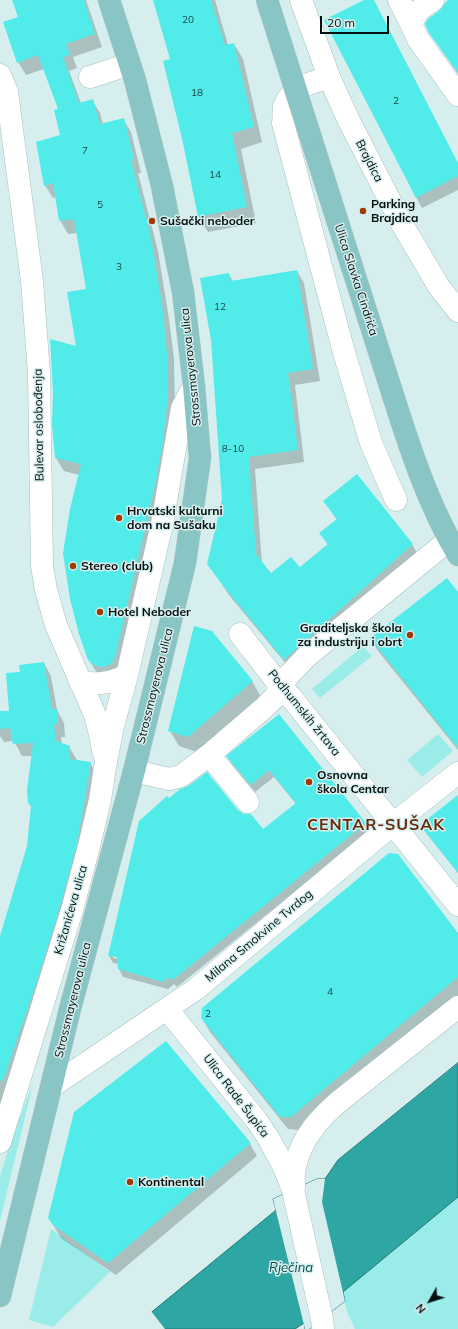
<!DOCTYPE html>
<html>
<head>
<meta charset="utf-8">
<style>
	body { margin:0 }
	#map { position:relative; width:458px; height:1329px; overflow:hidden; background:#d6efee; font-family:Mulish,sans-serif }
	canvas { display:block }
	.north { position:absolute; left:410px; top:1281px; width:40px; height:40px; -webkit-text-stroke:3px #d6efee; paint-order:stroke; rotate:231deg; font-size:11px; font-weight:700; line-height:16px; text-align:center; color:#070f0f }
	.north::after { content:''; display:block; margin:auto; width:14px; height:18px; background:#070f0f; clip-path:polygon(50% 0,100% 100%,50% 72%,0 100%) }
	.scale { position:absolute; left:320px; top:16px; width:69px; height:18px; box-sizing:border-box; border:2px solid #070f0f; border-top:0; padding-left:5px; font-size:12px; line-height:14px; white-space:nowrap; color:#070f0f; -webkit-text-stroke:3px #d6efee; paint-order:stroke }
</style>
</head>
<body>
<div id="map">
<canvas width="458" height="1329"></canvas>
<div class="north">N</div>
<div class="scale">20 m</div>
</div>
<script>
const ctx = document.querySelector('canvas').getContext('2d');
ctx.lineJoin = 'round';
function fillPath(path, color) { ctx.fillStyle = color; ctx.fill(path, 'evenodd'); }
function stroke(path, color, width, dash) { ctx.strokeStyle = color; ctx.lineWidth = width; ctx.lineCap = dash ? 'butt' : 'round'; ctx.setLineDash(dash || []); ctx.stroke(path); }
function label(font, color, halo, rows, align = 'center') {
  ctx.font = font + ' Mulish,sans-serif'; ctx.lineWidth = 3; ctx.setLineDash([]); ctx.textBaseline = 'middle'; ctx.strokeStyle = halo; ctx.fillStyle = color; for (const [text, x, y, turn = 0] of rows) {
    ctx.save(); ctx.translate(x, y); ctx.rotate((+turn || 0) * Math.PI / 180); ctx.textAlign = isNaN(turn) ? turn : align; if (halo) ctx.strokeText(text, 0, 0); ctx.fillText(text, 0, 0); ctx.restore();
  }
}
const green = new Path2D(`
	M363 646 372 656 320 698 312 689Z
	M438 734 453 751 422 777 407 760Z
	M33 1084 0 1221V1176L14 1132Z
	M458 1197V1329H355L347 1312 342 1292Z
	M51 1229 110 1272 53 1327 29 1320Z`);
const water = new Path2D(`
	M458 1063V1197L343 1292 345 1301 309 1329H305L304 1323 295 1329H131L276 1210 273 1199 317 1179H325L338 1160Z`);
const pier = new Path2D(`
	M317 1179H325L322 1202 345 1301 309 1329H305L273 1199Z
	M273 1209 274 1211 151 1311 165 1329H129L150 1310Z`);
const shadow = new Path2D(`
	M13 0H86L102 47 73 57 77 68 69 71 81 103 92 100 100 113 103 124 123 119 131 132 141 173H138L158 251 169 319 174 359 175 410 120 676 97 673 89 660 79 475 64 471 56 458 77 348 87 290 77 233 68 234 60 220 57 197 53 198 45 185 62 136 59 109 44 69 26 75 18 62 19 18Z
	M154 0H215L228 45 234 44 243 59 262 142 241 149 256 223 208 232 199 217 172 60Z
	M366 0H373L458 164V190L422 208 416 197Z
	M450 0H458V74L430 32 441 10Z
	M297 271 304 283 320 381 295 385 304 462 255 469 262 564 271 574 300 568 328 545 321 533 337 520 325 502 412 544 419 557 292 671 229 595 208 563 223 500 229 275 233 281Z
	M458 593V750L378 651 371 639Z
	M44 663 51 676 57 710 64 723 65 737H61L62 744 69 747 77 760 90 763 98 776 84 858 0 1126V939L28 846 32 809 29 803 32 756H22L14 741 4 742 0 736V712H10L21 673Z
	M252 681 261 697 197 752 179 746 170 731Z
	M279 715 365 824 370 831 177 987 174 984 168 989 123 977 119 969 118 964 113 963 109 956 238 811 263 831 296 804 274 777 255 792 232 764 228 757ZM113 956 122 957V959L113 958Z
	M458 797V873L426 833 422 826Z
	M458 934V996L299 1130 288 1129 210 1032 202 1018Z
	M250 1144 257 1156 116 1275 61 1238 49 1218Z`);
const building = new Path2D(`
	M12 0H84L95 34 66 44 70 55 63 57 79 103 93 99 100 124 124 118 134 159 131 160 151 237 162 304 167 352 168 396 163 440 156 481 116 653 113 662 107 666 101 667 94 665 88 660 79 634 70 599 63 553 70 509 81 464 55 458 52 425 53 393 50 339 76 346 67 292 86 289 74 219 59 221 53 183 44 186 36 142 60 135 54 110 58 109 38 55 17 63 3 22 18 17Z
	M153 0H211L225 45 234 43 254 127 232 133 247 207 198 217 183 143 163 61 170 59Z
	M364 0H374L458 163V176L416 198 324 20Z
	M448 0H458V73L429 33 425 24 428 19 440 10 445 3Z
	M297 270 313 369 288 373 298 450 249 457 256 554 271 573 291 557 300 567 328 544 319 533 337 519 323 501 357 474 413 544 284 660 221 583 207 564 222 500 211 340 200 278 229 273 231 281Z
	M447 578 458 592V748L370 638Z
	M194 626 212 631 253 681 188 737 168 731Z
	M44 662 52 709H57L58 724 54 725 56 741 70 746V759L91 762 77 844 60 907 36 984 3 1081 0 1080V936L27 846 31 806 28 803 27 790 33 743 13 744 10 728 0 729V711H9L6 673 20 672 19 665Z
	M279 714 366 823 173 980 169 977 163 982 118 969 117 957 108 956 139 821 167 796 169 798 180 789 188 786 207 772 238 810 244 814H251L263 829 296 803 269 770 251 785 226 756Z
	M458 795V873L420 825Z
	M389 853 398 854 458 933V977L291 1117H280L201 1018 202 1008Z
	M166 1041 251 1143 108 1263 53 1225 48 1218 74 1112Z`);
const minor = new Path2D(`
	M301 0 329 77 349 121 402 224 439 287 458 311
	M399 0 411 24
	M433 0 418 11 411 24 418 39 458 95
	M0 75 7 92 32 281 39 373 42 566 46 590 56 625 95 715 99 730 104 754
	M90 77 130 64
	M329 77C311 83 290 87 284 107 283 112 284 118 283 123L343 349 371 443 396 500
	M240 634 281 687 290 696 458 905
	M80 682C98 685 111 683 127 675
	M209 755 248 802
	M134 771 169 779 181 776 209 755 265 707 275 697 287 677 306 657 449 540
	M167 1009 257 1121 269 1139 284 1167 293 1190 322 1319 323 1329
	M51 1087 196 989 393 824 458 773
	M0 1142 72 910 89 846 100 800 105 767 113 726 127 675 162 524 182 408 194 386
	M294 1188C294 1181 293 1174 295 1167 301 1138 320 1117 342 1099L458 1007`);
const major = new Path2D(`
	M310 135C334 211 359 287 383 364 404 429 423 496 458 555
	M0 1296 70 1009 134 771 185 563 200 458 194 386 183 292 162 186 135 80 109 0`);
const majorBridge = new Path2D(`
	M267 0 310 135`);
const markers = [
	[363,211,4,"#9f3b00"],
	[152,221,4,"#9f3b00"],
	[119,518,4,"#9f3b00"],
	[73,566,4,"#9f3b00"],
	[100,612,4,"#9f3b00"],
	[410,635,4,"#9f3b00"],
	[309,782,4,"#9f3b00"],
	[130,1182,4,"#9f3b00"]
];
const numberNames = [
	["20",188,20],
	["18",197,93],
	["2",396,101],
	["7",85,151],
	["14",215,175],
	["5",100,205],
	["3",119,267],
	["12",220,307],
	["8-10",233,449],
	["4",330,992],
	["2",208,1014]
];
const streetNames = [
	["Brajdica",369,161,63],
	["Ulica Slavka Cindrića",356,280,72],
	["Strossmayerova ulica",191,367,-96],
	["Bulevar oslobođenja",39,425,-91],
	["Strossmayerova ulica",155,686,-76],
	["Podhumskih žrtava",304,713,51],
	["Križanićeva ulica",71,910,-74],
	["Milana Smokvine Tvrdog",259,936,-40],
	["Strossmayerova ulica",73,1000,-76],
	["Ulica Rade Šupića",236,1096,53]
];
const poiNames = [
	["Parking",371,204],
	["Brajdica",371,218],
	["Sušački neboder",160,221],
	["Hrvatski kulturni",127,511],
	["dom na Sušaku",127,525],
	["Stereo (club)",81,566],
	["Hotel Neboder",108,612],
	["Graditeljska škola",402,628,"right"],
	["za industriju i obrt",402,642,"right"],
	["Osnovna",317,775],
	["škola Centar",317,789],
	["Kontinental",138,1182]
];
const waterNames = [
	["Rječina",291,1268]
];
const districtNames = [
	["CENTAR-SUŠAK",376,825]
];
fillPath(green, '#9aece9');
fillPath(water, '#2ea6a4');
stroke(water, '#227977', 1);
fillPath(pier, '#d6efee');
fillPath(shadow, '#0003');
fillPath(building, '#51ece9');
stroke(minor, '#a7c0bf', 23);
stroke(major, '#cdcfcf', 23);
stroke(minor, '#fff', 22);
stroke(major, '#88c5c4', 22);
stroke(majorBridge, '#cdcfcf', 23, []);
stroke(majorBridge, '#88c5c4', 22);
for (const [x, y, r, color] of markers) { const dot = new Path2D(); dot.arc(x, y, r, 0, 2 * Math.PI); ctx.fillStyle = color; ctx.fill(dot); stroke(dot, '#d6efee', 1.5); }
label('10px', '#1a4646', null, numberNames);
label('12px', '#070f0f', '#d6efee', streetNames);
label('bold 12px', '#070f0f', '#d6efee', poiNames, 'left');
label('italic 13px', '#044c4b', '#d6efee', waterNames);
ctx.letterSpacing = '1px';
label('bold 16px', '#69290a', '#d6efee', districtNames);
ctx.letterSpacing = '0px';
</script>
</body>
</html>
